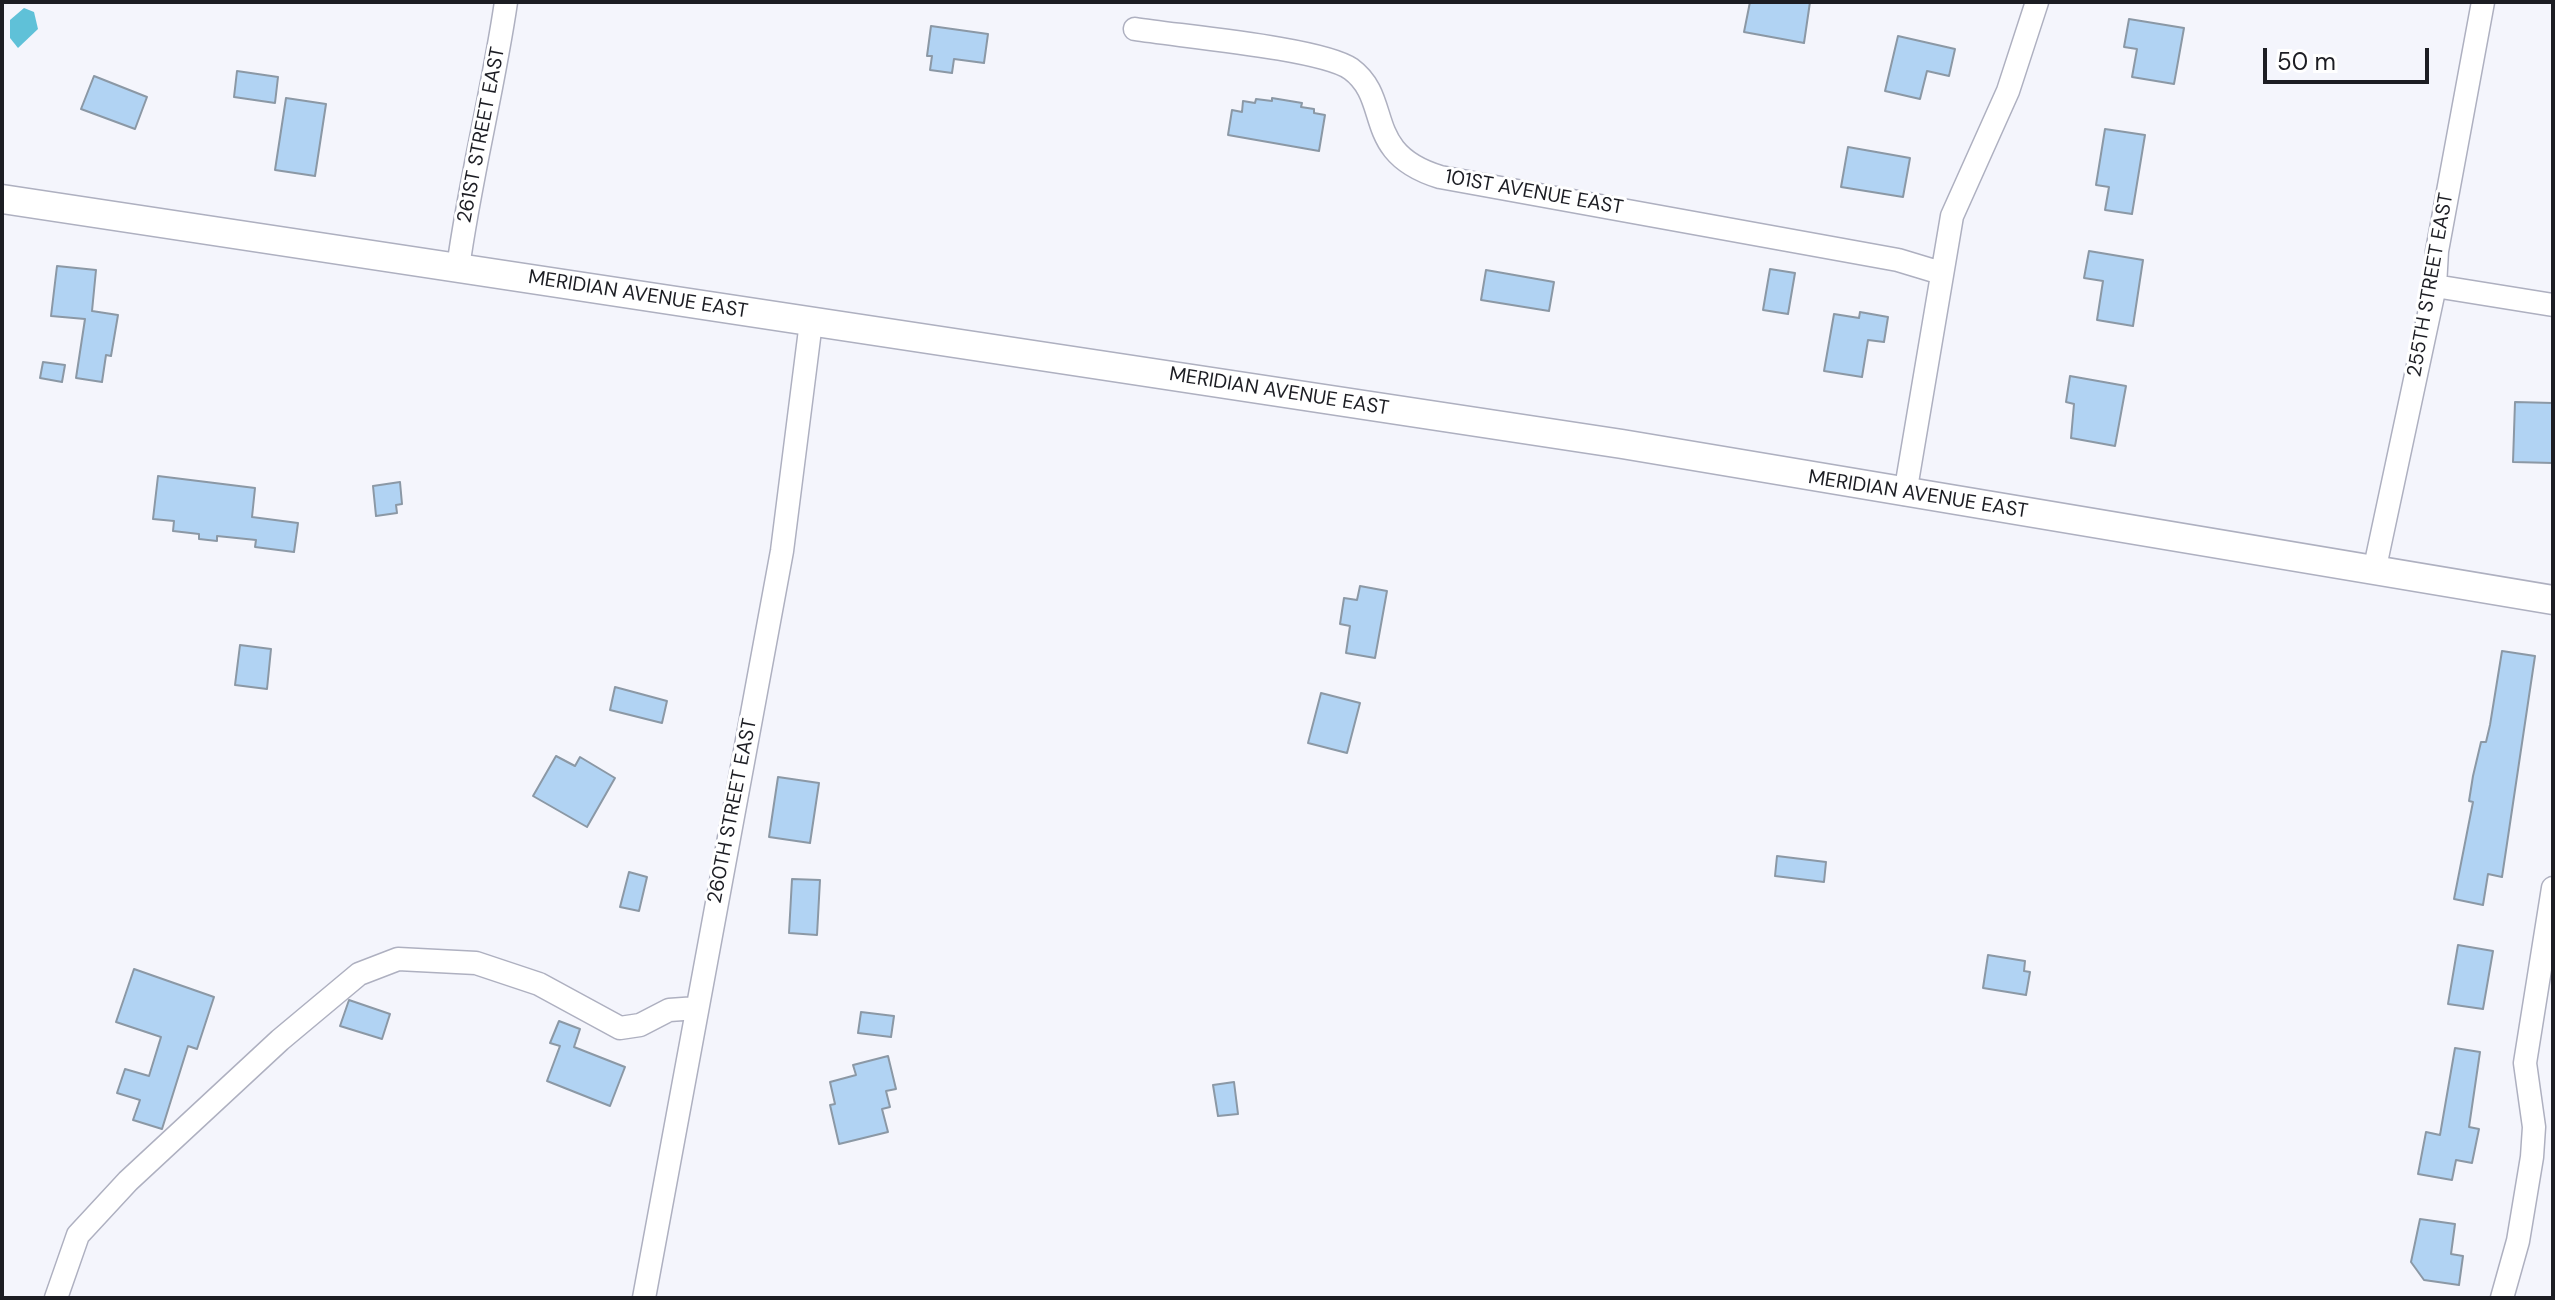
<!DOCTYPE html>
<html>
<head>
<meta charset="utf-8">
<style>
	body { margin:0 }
	#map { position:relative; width:2555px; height:1300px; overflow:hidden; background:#f4f5fc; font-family:"DM Sans",sans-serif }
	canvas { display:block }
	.frame { position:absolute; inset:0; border:4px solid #1c1d23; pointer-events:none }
	.scale { position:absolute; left:2263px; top:48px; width:166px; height:36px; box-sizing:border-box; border:4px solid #1c1d23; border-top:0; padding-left:10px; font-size:24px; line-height:28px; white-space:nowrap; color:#1c1d23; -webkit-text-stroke:6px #fff; paint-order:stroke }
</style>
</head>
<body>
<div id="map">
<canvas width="2555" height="1300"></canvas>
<div class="frame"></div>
<div class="scale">50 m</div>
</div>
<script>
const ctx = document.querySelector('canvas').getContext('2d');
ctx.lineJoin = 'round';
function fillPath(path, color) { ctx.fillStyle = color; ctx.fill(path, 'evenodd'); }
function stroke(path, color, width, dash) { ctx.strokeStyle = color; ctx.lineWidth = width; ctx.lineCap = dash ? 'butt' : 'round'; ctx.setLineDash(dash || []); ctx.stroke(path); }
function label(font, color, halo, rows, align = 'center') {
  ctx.font = font + ' "DM Sans",sans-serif'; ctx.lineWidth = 6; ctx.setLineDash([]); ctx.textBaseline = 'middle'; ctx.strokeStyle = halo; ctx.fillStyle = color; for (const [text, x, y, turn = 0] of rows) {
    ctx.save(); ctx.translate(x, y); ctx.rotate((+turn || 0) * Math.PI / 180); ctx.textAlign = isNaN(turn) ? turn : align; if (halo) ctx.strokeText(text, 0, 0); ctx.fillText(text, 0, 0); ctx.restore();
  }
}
const water = new Path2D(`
	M24 8 34 12 38 29 18 48 10 38V20Z`);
const building = new Path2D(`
	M1750 2H1810L1804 43 1744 32Z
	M2129 19 2184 28 2174 84 2132 77 2137 49 2124 47Z
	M931 26 988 34 984 63 954 59 952 73 930 70 932 56H927Z
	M1898 36 1955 49 1949 76 1927 71 1920 99 1885 91Z
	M237 71 278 77 275 103 234 97Z
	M94 76 147 97 135 129 81 109Z
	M286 98 326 104 315 176 275 170Z
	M1272 98 1302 103 1301 107 1314 109V113L1325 115 1319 151 1228 135 1232 110 1242 112 1243 101 1255 103 1256 99 1272 101Z
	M2105 129 2145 135 2132 214 2105 210 2109 187 2096 185Z
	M1848 147 1910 158 1903 197 1841 187Z
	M2089 251 2143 260 2133 326 2097 320 2103 281 2084 278Z
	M57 266 96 270 92 311 118 315 111 356 106 355 102 382 76 378 85 319 51 316Z
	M1770 269 1795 273 1788 314 1763 310Z
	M1486 270 1554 282 1549 311 1481 300Z
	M1860 312 1888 317 1884 342 1868 340 1862 377 1824 371 1834 314 1859 318Z
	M43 362 65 365 62 382 40 378Z
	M2070 376 2126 386 2115 446 2071 438 2074 404 2066 402Z
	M2515 402 2553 403V463L2513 462Z
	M158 476 255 488 252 517 298 523 294 552 255 547 256 540 217 536V541L199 539V534L173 531 174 521 153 519Z
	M400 482 402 504 396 505 397 513 376 516 373 486Z
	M1360 586 1387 591 1375 658 1346 653 1350 626 1340 624 1344 598 1357 600Z
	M240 645 271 649 267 689 235 685Z
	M2502 651 2535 656 2502 877 2488 874 2483 905 2454 899 2473 802 2469 801 2473 776 2481 742H2486L2490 725Z
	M615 687 667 701 662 723 610 710Z
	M1321 693 1360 703 1347 753 1308 743Z
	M556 756 575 766 580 757 615 778 587 827 533 796Z
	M778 777 819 783 810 843 769 837Z
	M1777 856 1826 862 1824 882 1775 876Z
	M629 872 647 877 639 911 620 907Z
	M792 879 820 880 817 935 789 933Z
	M2458 945 2493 951 2483 1009 2448 1004Z
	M1988 955 2025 961 2024 971 2030 972 2026 995 1983 988Z
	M134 969 214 997 197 1049 188 1046 162 1129 133 1120 140 1100 117 1093 125 1069 149 1076 161 1037 116 1022Z
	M349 1000 390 1014 382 1039 340 1026Z
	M861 1012 894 1016 891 1037 858 1033Z
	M559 1021 580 1029 574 1047 625 1067 610 1106 547 1081 560 1046 550 1043Z
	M2455 1048 2480 1052 2469 1127 2479 1129 2472 1163 2456 1160 2452 1180 2418 1174 2426 1132 2440 1135Z
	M888 1056 896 1089 886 1091 890 1107 882 1109 888 1132 839 1144 830 1105 835 1104 830 1082 856 1075 853 1065Z
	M1234 1082 1238 1114 1218 1116 1213 1085Z
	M2420 1219 2455 1224 2451 1254 2463 1256 2459 1285 2424 1280 2411 1262Z`);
const minor = new Path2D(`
	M1135 29C1178 36 1321 48 1351 69 1393 100 1361 153 1440 177L1898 260 1941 273
	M458 268C470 179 493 91 506 2
	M2435 286 2553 305
	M1905 494 1952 216 2008 91 2037 2
	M2375 567 2435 286 2437 251 2483 2
	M56 1298 78 1235 128 1181 280 1040 359 974 398 959 476 963 539 984 620 1028 640 1025 669 1010 697 1008
	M644 1298 782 551 811 322
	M2502 1298 2518 1241 2532 1157 2534 1127 2525 1063 2553 888`);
const major = new Path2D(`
	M2 199 1622 444 2553 600`);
const streetNames = [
	["261ST STREET EAST",482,135,-79],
	["101ST AVENUE EAST",1534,193,10],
	["255TH STREET EAST",2431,285,-80],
	["MERIDIAN AVENUE EAST",638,295,9],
	["MERIDIAN AVENUE EAST",1279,392,9],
	["MERIDIAN AVENUE EAST",1918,495,9],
	["260TH STREET EAST",733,811,-79]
];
fillPath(water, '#5fc1d8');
fillPath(building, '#b1d3f3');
stroke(building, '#8b98a5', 2);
stroke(minor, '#aeb0c0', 25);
stroke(major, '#aeb0c0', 31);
stroke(minor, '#fff', 22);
stroke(major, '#fff', 28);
label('20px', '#1c1d23', '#fff', streetNames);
</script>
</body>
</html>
